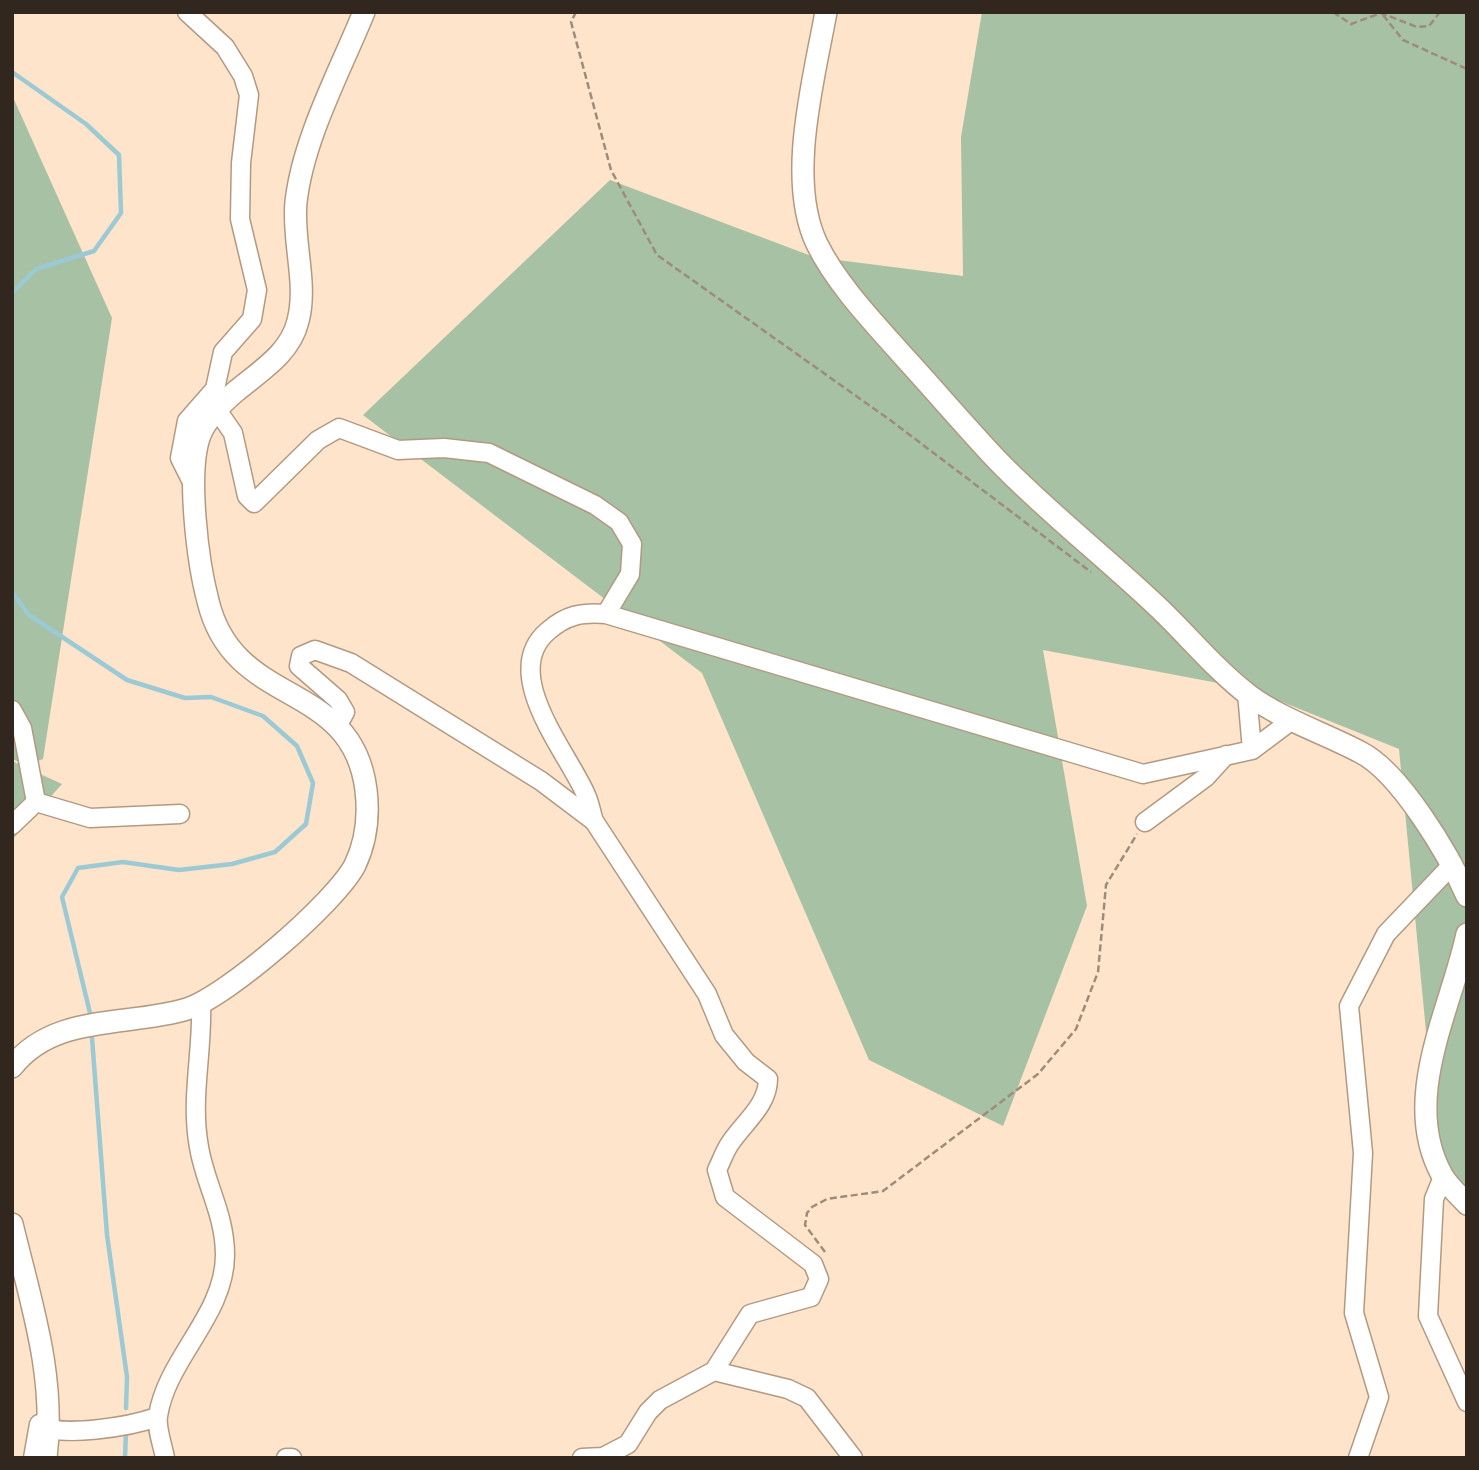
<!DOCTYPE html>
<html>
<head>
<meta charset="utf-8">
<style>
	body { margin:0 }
	#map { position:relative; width:1479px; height:1470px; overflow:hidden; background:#fee4ca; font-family:Literata,serif }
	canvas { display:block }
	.frame { position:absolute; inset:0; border:14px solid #31271e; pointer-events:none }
</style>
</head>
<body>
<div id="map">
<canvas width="1479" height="1470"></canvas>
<div class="frame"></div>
</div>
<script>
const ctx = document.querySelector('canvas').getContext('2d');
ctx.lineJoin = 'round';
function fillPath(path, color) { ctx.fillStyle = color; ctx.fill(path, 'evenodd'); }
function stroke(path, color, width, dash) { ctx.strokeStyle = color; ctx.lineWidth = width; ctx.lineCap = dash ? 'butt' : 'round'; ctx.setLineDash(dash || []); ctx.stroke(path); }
const forest = new Path2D(`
	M982 12H1467V1202L1441 1188 1399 749 1250 689 1043 650 1087 906 1003 1126 869 1060 702 673 363 415 610 180 814 257 963 276 961 137Z
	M12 95 112 318 43 759 27 765 12 759Z
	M12 761 62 784 12 840Z`);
const stream = new Path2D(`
	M12 72 86 124 119 155 121 213 94 251 36 269 12 293
	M12 592 29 615 127 680 185 698 211 697 263 716 297 746 313 783 306 824 275 852 232 864 179 870 123 862 78 868 62 897 90 1013
	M92 1038 107 1235 127 1377 126 1408
	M125 1458 126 1432`);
const path = new Path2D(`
	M576 12 571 22 611 170 657 255 890 420 1091 572
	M1333 12 1351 24 1381 13 1417 27 1429 26 1440 12
	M1383 15 1403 40 1467 69
	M825 1252 805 1225 807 1213 812 1207 827 1199 883 1191 1038 1074 1076 1029 1098 972 1106 885 1137 834`);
const minor = new Path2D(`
	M187 12 225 47 243 76 249 95 241 163 240 219 257 290 252 319 223 352 215 389 187 421 180 458 194 486
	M217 410 233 433 247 496 254 503 318 440 339 428 398 450 444 448 489 453 595 505 619 522 632 544 630 574 606 614
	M1247 693 1252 750
	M12 710 22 728 36 802 12 825
	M338 725 345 712 338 700 299 666 301 656 315 650 351 663 541 781 594 821 707 994 724 1035 746 1062 768 1079C768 1106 742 1124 729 1145 724 1153 721 1162 717 1170L725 1197 813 1264 819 1279 811 1297 750 1314 714 1371 660 1400 648 1412 628 1444 603 1457 582 1458
	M36 802 90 818 180 814
	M594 821C591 813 590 803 586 795 569 754 498 673 548 631 566 615 582 612 606 614L1143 774 1252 750 1292 720
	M1145 822 1206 777 1226 755
	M1443 1177 1434 1199 1428 1316 1467 1402
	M714 1371 788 1389 807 1398 853 1458
	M33 1458 39 1424C59 1439 132 1426 157 1417
	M165 1458C163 1446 156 1428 158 1416 167 1358 225 1315 225 1255 225 1214 205 1184 199 1147 190 1098 203 1052 201 1003
	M286 1458H292
	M1358 1458 1379 1397 1354 1313 1363 1153 1349 1006 1386 934 1453 864`);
const tertiary = new Path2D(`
	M826 12C814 79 786 180 817 244 837 285 876 325 906 359 937 393 966 427 997 460 1048 513 1108 559 1161 610 1191 639 1217 671 1250 696 1283 720 1324 733 1360 752 1400 772 1449 855 1467 896
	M1467 934C1451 1010 1400 1099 1442 1175 1448 1186 1459 1195 1467 1204
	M12 1067C54 1013 128 1027 187 1009 226 997 336 902 355 865 366 842 369 815 366 790 352 678 234 710 208 601 198 563 186 472 200 435 207 418 221 404 235 392 260 371 290 354 298 321 308 283 292 241 296 202 303 139 340 71 364 12
	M12 1224C31 1303 56 1376 46 1458`);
fillPath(forest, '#a6c1a3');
stroke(stream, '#9bcad4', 4.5);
stroke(minor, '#b29a82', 21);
stroke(tertiary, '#b29a82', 24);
stroke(path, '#9e8c7a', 2.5, [7, 3.5]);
stroke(minor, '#fff', 18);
stroke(tertiary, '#fff', 21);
</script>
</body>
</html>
